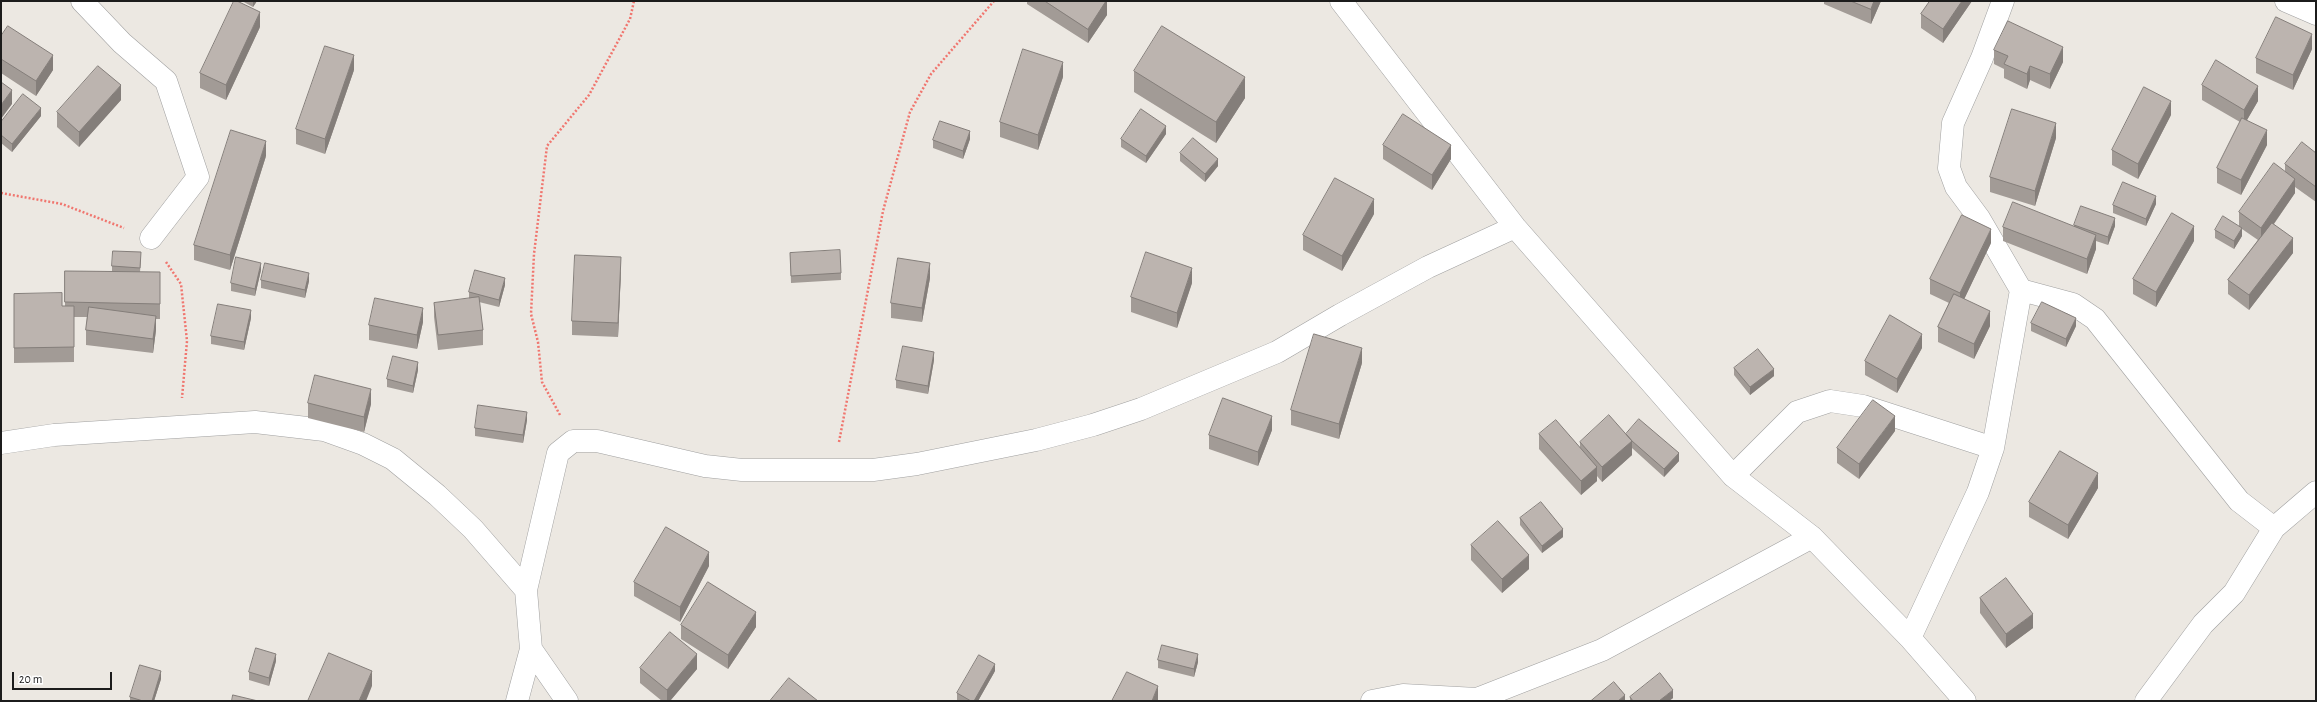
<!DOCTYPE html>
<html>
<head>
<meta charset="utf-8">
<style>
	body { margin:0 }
	#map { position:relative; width:2317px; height:702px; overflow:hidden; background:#ece8e2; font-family:"Alegreya Sans",sans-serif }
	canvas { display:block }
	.frame { position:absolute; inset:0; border:2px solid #1c1c1c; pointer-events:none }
	.scale { position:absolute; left:12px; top:672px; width:100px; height:18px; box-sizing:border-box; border:2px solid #1c1c1c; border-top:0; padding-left:5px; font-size:12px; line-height:14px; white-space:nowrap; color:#1c1c1c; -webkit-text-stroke:3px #fff; paint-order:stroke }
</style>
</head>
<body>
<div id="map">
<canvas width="2317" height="702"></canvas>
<div class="frame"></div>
<div class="scale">20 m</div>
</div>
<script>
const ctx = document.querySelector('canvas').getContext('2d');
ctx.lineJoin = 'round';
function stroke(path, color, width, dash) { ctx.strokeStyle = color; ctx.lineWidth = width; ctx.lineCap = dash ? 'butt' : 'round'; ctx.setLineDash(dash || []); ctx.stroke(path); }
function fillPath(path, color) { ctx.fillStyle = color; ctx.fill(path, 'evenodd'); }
const path = new Path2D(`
	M1 193 62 204 124 228
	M166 262 181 284 187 341 182 398
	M560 415 542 382 538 342 531 314 534 254 547 146 589 95 630 19 634 1
	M839 442 883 211 910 112 931 74 994 1`);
const minor = new Path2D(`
	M82 1 122 43 166 81 198 177 151 238
	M1341 1 1515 227 1733 476 1812 537 1910 638 1965 701
	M2286 1 2316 14
	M2021 290 2073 304 2095 319 2239 501 2274 528
	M1 443 54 435 255 422 324 430 363 444 393 459 437 495 473 529 526 590
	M1733 476 1797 412 1830 401 1863 406 1993 448
	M1910 638 1978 492 1993 448 2021 290 1979 218 1956 187 1949 168 1953 123 1982 58 2003 1
	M531 649 567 701
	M517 701 531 649 526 590 558 453 573 441H597L705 466 742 470H873L917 464 1036 440 1093 425 1141 409 1277 352 1340 315 1428 267 1515 227
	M1372 701 1403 695 1477 699 1602 650 1812 537
	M2146 701 2203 624 2234 593 2274 528 2316 492`);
const wall = new Path2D(`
	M242 1H257L253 7Z
	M1027 1H1107V15L1088 43 1027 4Z
	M1824 1H1881L1871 24 1824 4Z
	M1930 1H1972L1943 43 1921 28V14Z
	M260 27 226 100 200 88V73Z
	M1 36 53 70 36 96 1 73Z
	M2312 49 2293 90 2256 73V58Z
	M1994 50 2063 62 2050 89 2030 80 2027 89 2004 78V69L1994 64Z
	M354 70 325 154 296 144V129Z
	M1134 71 1245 98 1216 143 1134 92Z
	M1063 77 1038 150 1000 137V122Z
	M2202 85 2258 101 2247 120 2267 145 2241 195 2217 183V168L2240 122 2202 100Z
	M121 100 79 147 57 127V112Z
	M2171 115 2138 179 2112 165V150Z
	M41 116 12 152 1 143V122Z
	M1166 134 1146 163 1121 147V139Z
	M2056 138 2035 206 1990 192V177Z
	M970 139 963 159 933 148V140Z
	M1383 145 1451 159 1432 190 1383 159Z
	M1180 153 1218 166 1205 182 1180 161Z
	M2316 153V202L2295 187V193L2274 224 2293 253 2249 310 2228 294V280L2258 240 2242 229V236L2234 249 2215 238V230L2239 226V212L2285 171V164Z
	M266 156 230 270 194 260V245Z
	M2156 204 2146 226 2113 213V205Z
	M1374 214 1342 271 1303 250V235Z
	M2074 225 2115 226 2108 245 2096 241V249L2087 274 2003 241V227L2074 226Z
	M2194 241 2156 307 2133 294V279Z
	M1991 243 1964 299 1990 326 1974 359 1938 342V327L1949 303 1930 294V279Z
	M790 253 841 273V280L791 283Z
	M141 260 140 272H160V319H156V330L153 353 86 345V330L87 317H74V362L14 363V294L62 306H65V271L112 272V266Z
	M261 270 255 296 231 291V283Z
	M621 271 618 337 572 335V321Z
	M930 278 922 322 891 318V303Z
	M261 280 309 281 305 298 261 288Z
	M1192 283 1177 328 1131 312V297Z
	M505 285 499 307 479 302 483 330V345L438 350 434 317V303L469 299V292Z
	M251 318 244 350 211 344V336Z
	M423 322 417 349 369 340V325Z
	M2031 323 2076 326 2066 347 2031 331Z
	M1922 348 1897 393 1865 375V361Z
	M934 360 928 394 896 388V380Z
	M1362 363 1339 439 1291 425V410Z
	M1734 368 1774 376 1750 395 1734 375Z
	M418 370 413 393 387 387V379Z
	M308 403 371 404 364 432 308 418Z
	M527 420 523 443 475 436V428Z
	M1272 430 1258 466 1209 449V435Z
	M1895 431 1859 479 1837 463V448Z
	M1539 434 1580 447V442L1626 434 1679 461 1664 477 1632 448V455L1602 482 1597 476V481L1581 495 1539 449Z
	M2098 488 2068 539 2029 517V502Z
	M1520 518 1563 537 1542 553 1520 525Z
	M1471 545 1529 569 1502 593 1471 560Z
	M709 566 680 622 634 596V582Z
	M1980 598 2033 628 2006 648 1980 613Z
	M681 625 756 627 728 669 681 639Z
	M1158 660 1198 662 1194 677 1158 668Z
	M276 661 269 686 249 680V672Z
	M640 668 697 669 670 701H662L640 683Z
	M995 671 978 701H957V693Z
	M161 679 154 701H130V697Z
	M1630 697 1673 698 1669 701H1630Z`);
const shadedWall = new Path2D(`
	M253 1H257L253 7Z
	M1106 1H1107V15L1088 43V29Z
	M1874 1H1881L1871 24V9Z
	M1962 1H1972L1943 43V29Z
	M260 12V27L226 100V85Z
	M2312 34V49L2293 90V75Z
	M2063 47V62L2050 89V74Z
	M53 55V70L36 96V81Z
	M354 55V70L325 154V139Z
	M1063 62V77L1038 150V135Z
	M2030 66V80L2027 89V74Z
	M1245 77V98L1216 143V122Z
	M121 85V100L79 147V132Z
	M2258 86V101L2244 125V110Z
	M12 90V104L1 119V105Z
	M2171 101V115L2138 179V164Z
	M41 108V116L12 152V144Z
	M2056 123V138L2035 206V191Z
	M1166 126V134L1146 163V156Z
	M2267 130V145L2241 195V180Z
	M970 131V139L963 159V151Z
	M266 141V156L230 270V255Z
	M1451 145V159L1432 190V175Z
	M1218 159V166L1205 182V174Z
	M2295 179V193L2261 242V228Z
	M2156 196V204L2146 226V219Z
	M1374 199V214L1342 271V256Z
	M2115 218V226L2108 245V237Z
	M2194 226V241L2156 307V292Z
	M2242 228V236L2234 249V241Z
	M1991 229V243L1960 308V293Z
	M2096 235V249L2087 274V259Z
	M2293 238V253L2249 310V295Z
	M621 257V271L618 337V323Z
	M261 263V270L255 296V289Z
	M930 263V278L922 322V308Z
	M1192 268V283L1177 328V313Z
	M309 273V281L305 298V290Z
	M505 278V285L499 307V300Z
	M423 308V322L417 349V335Z
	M251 310V318L244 350V342Z
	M1990 311V326L1974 359V344Z
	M156 316V330L153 353V339Z
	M2076 318V326L2066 347V339Z
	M1922 334V348L1897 393V379Z
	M1362 348V363L1339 439V424Z
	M934 352V360L928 394V386Z
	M418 362V370L413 393V386Z
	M1774 369V376L1750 395V387Z
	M371 389V404L364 432V417Z
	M527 412V420L523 443V435Z
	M1272 416V430L1258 466V452Z
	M1895 416V431L1859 479V464Z
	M1632 441V455L1602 482V467Z
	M1679 453V461L1664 477V469Z
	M1597 467V481L1581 495V481Z
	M2098 473V488L2068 539V525Z
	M1563 529V537L1542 553V546Z
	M709 552V566L680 622V607Z
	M1529 555V569L1502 593V579Z
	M756 612V627L728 669V655Z
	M2033 614V628L2006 648V634Z
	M276 654V661L269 686V678Z
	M697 654V669L670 701H667V690Z
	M1198 654V662L1194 677V669Z
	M995 664V671L978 701H974Z
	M161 671V679L154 701H152Z
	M372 671V686L366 701H359Z
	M1158 686V701H1152Z
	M1673 690V698L1669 701H1659Z
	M1625 695V701H1618Z`);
const building = new Path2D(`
	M234 1H237L260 12 226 85 200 73Z
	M1045 1H1106L1088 29Z
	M1851 1H1874L1871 9Z
	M1930 1H1962L1943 29 1921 14Z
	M2276 17 2312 34 2293 75 2256 58Z
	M2008 21 2063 47 2050 74 2030 66 2027 74 2004 64 2008 56 1994 50Z
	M8 26 53 55 36 81 1 59V36Z
	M1162 26 1245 77 1216 122 1134 71Z
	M325 46 354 55 325 139 296 129Z
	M1023 49 1063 62 1038 135 1000 122Z
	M2216 60 2258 86 2244 110 2202 85Z
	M98 66 121 85 79 132 57 112Z
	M1 82 12 90 1 105Z
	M2144 87 2171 101 2138 164 2112 150Z
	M23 94 41 108 12 144 1 135V122Z
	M1141 109 1166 126 1146 156 1121 139Z
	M2012 109 2056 123 2035 191 1990 177Z
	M1403 114 1451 145 1432 175 1383 145Z
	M2242 118 2267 130 2241 180 2217 168Z
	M940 121 970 131 963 151 933 140Z
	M231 130 266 141 230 255 194 245Z
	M1193 138 1218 159 1205 174 1180 153Z
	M2302 142 2316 153V187L2285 164Z
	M2274 163 2295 179 2261 228 2239 212Z
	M1335 178 1374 199 1342 256 1303 235Z
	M2123 182 2156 196 2146 219 2113 205Z
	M2013 202 2096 235 2087 259 2003 227Z
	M2081 206 2115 218 2108 237 2074 225Z
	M2172 213 2194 226 2156 292 2133 279Z
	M1962 215 1991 229 1960 293 1930 279Z
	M2223 216 2242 228 2234 241 2215 230Z
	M2272 223 2293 238 2249 295 2228 280Z
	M840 250 841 273 791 276 790 253Z
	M113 251 141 252 140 268 112 266Z
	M1146 252 1192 268 1177 313 1131 297Z
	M575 255 621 257 618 323 572 321Z
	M236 257 261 263 255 289 231 283Z
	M898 258 930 263 922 308 891 303Z
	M265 263 309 273 305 290 261 280Z
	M475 270 505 278 499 300 469 292Z
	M65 271 160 272V304L65 302Z
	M62 293V306H74V347L14 348V294Z
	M1954 294 1990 311 1974 344 1938 327Z
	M479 297 483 330 438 335 434 303Z
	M375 298 423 308 417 335 369 325Z
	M2042 302 2076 318 2066 339 2031 323Z
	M218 304 251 310 244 342 211 336Z
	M89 307 156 316 153 339 86 330Z
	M1890 315 1922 334 1897 379 1865 361Z
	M1314 334 1362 348 1339 424 1291 410Z
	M903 346 934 352 928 386 896 380Z
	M1758 349 1774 369 1750 387 1734 368Z
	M393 356 418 362 413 386 387 379Z
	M315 375 371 389 364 417 308 403Z
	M1223 398 1272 416 1258 452 1209 435Z
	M1873 400 1895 416 1859 464 1837 448Z
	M478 405 527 412 523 435 475 428Z
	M1609 415 1632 441 1602 467 1580 442Z
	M1639 419 1679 453 1664 469 1632 441 1626 434Z
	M1556 420 1597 467 1581 481 1539 434Z
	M2060 451 2098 473 2068 525 2029 502Z
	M1541 502 1563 529 1542 546 1520 518Z
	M1498 521 1529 555 1502 579 1471 545Z
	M666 527 709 552 680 607 634 582Z
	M2006 578 2033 614 2006 634 1980 598Z
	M708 582 756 612 728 655 681 625Z
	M670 632 697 654 667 690 640 668Z
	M1162 645 1198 654 1194 669 1158 660Z
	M256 648 276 654 269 678 249 672Z
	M329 653 372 671 359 701H308Z
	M979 655 995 664 974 701H971L957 693Z
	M140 665 161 671 152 701H143L130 697Z
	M1127 672 1158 686 1152 701H1112Z
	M1660 673 1673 690 1659 701H1633L1630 697Z
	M789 678 818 701H770Z
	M1614 682 1625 695 1618 701H1591Z
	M233 695 258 701H232Z`);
stroke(minor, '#a0a0a0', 23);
stroke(path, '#f0766f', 2.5, [2, 2]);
stroke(minor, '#fff', 22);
fillPath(wall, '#a29b96');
fillPath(shadedWall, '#847e7a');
fillPath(building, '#bcb4af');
stroke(building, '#847e7a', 1);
</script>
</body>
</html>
